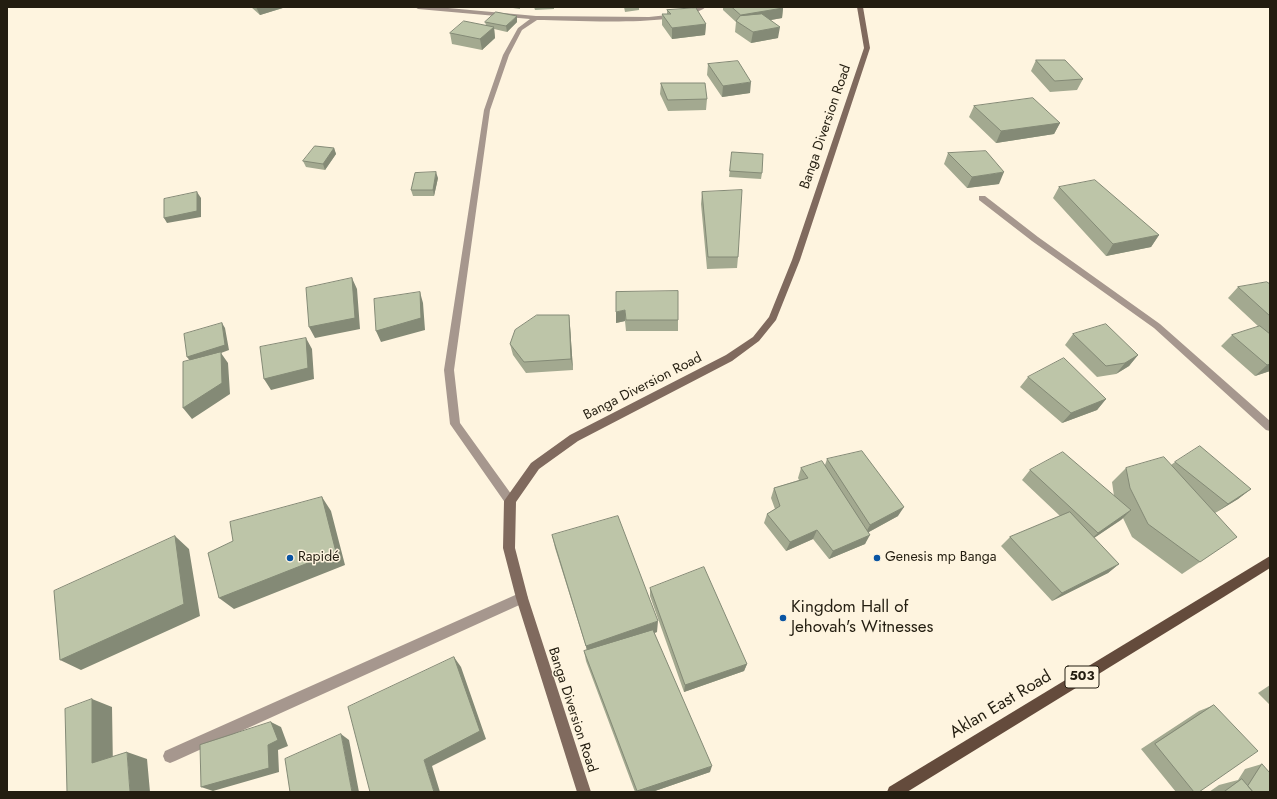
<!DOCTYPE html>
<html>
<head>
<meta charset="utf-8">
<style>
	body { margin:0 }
	#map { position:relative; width:1277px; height:799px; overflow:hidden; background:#fef4df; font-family:Jost,sans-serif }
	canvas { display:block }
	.frame { position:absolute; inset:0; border:8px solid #231d10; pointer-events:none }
</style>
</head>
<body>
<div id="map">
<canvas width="1277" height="799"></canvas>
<div class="frame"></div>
</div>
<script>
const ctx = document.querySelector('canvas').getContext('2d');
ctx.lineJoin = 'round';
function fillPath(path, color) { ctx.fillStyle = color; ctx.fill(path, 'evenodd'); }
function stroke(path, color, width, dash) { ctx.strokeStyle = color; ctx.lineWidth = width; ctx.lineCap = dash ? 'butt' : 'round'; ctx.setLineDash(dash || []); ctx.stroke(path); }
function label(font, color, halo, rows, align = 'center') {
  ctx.font = font + ' Jost,sans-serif'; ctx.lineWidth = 3; ctx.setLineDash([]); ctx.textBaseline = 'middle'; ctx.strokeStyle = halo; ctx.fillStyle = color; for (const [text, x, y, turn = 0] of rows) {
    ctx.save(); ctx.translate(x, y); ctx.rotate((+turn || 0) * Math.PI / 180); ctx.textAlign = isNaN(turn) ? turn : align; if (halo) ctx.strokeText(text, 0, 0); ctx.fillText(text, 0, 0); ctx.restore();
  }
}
const street = new Path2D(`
	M415 7H437L536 16 649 17 677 14 697 7H706C678 28 575 20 537 20L522 30 509 55 490 110 454 370 460 423 514 498 516 501 514 504 510 506 506 504 450 424 444 370 484 110 503 55 518 28 530 19 418 9Z
	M979 196H985L1038 237 1160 324 1270 421V431L1266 430 1154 328 1032 241 979 200Z
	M522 592 526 594 528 598 526 602 175 761 170 763 165 761 163 756 165 751Z`);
const secondary = new Path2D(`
	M857 7H863L870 48 800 260 776 320 759 341 732 361 578 441 539 469 516 502 515 548 528 598 591 792H577L516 598 503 548 504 501 531 463 570 435 726 355 753 337 769 317 792 260 864 48Z`);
const primary = new Path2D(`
	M1270 556V568L1222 598 907 792H887L889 787Z`);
const wall = new Path2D(`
	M251 7H286L260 15Z
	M506 7H520V9Z
	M534 7H554V9L535 10Z
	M624 7H639V10L625 12Z
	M723 7H783V8L782 18 771 20 778 38 751 43 735 32 736 22 723 10Z
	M667 10 706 24 705 35 672 39 662 25V14H667Z
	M485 22H517L507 32 494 29 495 38 482 50 452 44 450 33 486 25Z
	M1036 60 1083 79 1077 90 1050 92 1031 71Z
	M708 64 750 93 722 97 707 75Z
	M661 83 707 99 706 110 668 111 660 94Z
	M974 106 1060 123 1054 134 996 143 969 117Z
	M334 148 336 154 325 170 306 167 303 161Z
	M732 152 762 173 761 179 729 177Z
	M948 153 999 184 967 188 944 164Z
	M438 178 434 196H413L411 190Z
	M1059 187 1159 235 1151 247 1106 256 1053 198Z
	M702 192 738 257 737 268 707 269 701 204Z
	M1270 284V371L1255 376 1221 346 1232 335 1259 327 1228 298 1238 287Z
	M616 312 678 320V331H626L625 321 616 323Z
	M569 315 570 326 573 370 526 373 513 355 510 344Z
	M1073 334 1138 355 1129 366 1116 374 1097 377 1065 345Z
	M1028 377 1106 399 1097 410 1062 423 1020 387Z
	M827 459 898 516 869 532 865 544 829 559 813 539 786 551 764 523 767 514 775 509 771 498 774 488 799 480 798 478 801 468 825 465Z
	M1175 462 1251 489 1238 499 1215 513 1200 562 1182 574 1132 537 1123 518 1094 538 1119 564 1108 573 1052 601 1001 546 1010 537 1060 516 1022 480 1030 470 1114 496 1112 482 1126 468 1171 465Z
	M552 535 657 632 654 633 710 772 652 792H635L586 661 584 651 587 650 555 548Z
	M650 588 747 664 744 671 684 692 650 596Z
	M1270 685V705L1258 693Z
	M1214 705 1199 792H1176L1141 749 1199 711Z
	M1262 764 1270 792H1209L1219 785 1238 780 1245 769Z`);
const shadedWall = new Path2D(`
	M256 7H286L260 15Z
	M783 8 782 18 742 25 740 24 741 15Z
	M517 16V22L507 32 506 26Z
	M706 24 705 35 672 39V28Z
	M494 27 495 38 482 50 480 39Z
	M780 27 778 38 751 43 753 32Z
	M751 82 750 93 722 97 723 86Z
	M1060 123 1054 134 996 143 1001 131Z
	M334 148 336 154 325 170 323 164Z
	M436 172 438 178 434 196 433 190Z
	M1004 172 999 184 967 188 972 177Z
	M197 192 201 198V217L167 223 164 218Z
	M1159 235 1151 247 1106 256 1113 244Z
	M352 278 357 289 360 329 315 338 309 327Z
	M420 292 423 303 425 330 381 342 376 331Z
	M625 310V321L616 323V312Z
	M569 315 570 326 573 370 571 359Z
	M222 323 225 328 229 350 221 353 228 363 230 394 192 419 183 408 191 362 187 357Z
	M306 338 312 349 314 379 271 390 264 379Z
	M1138 355 1129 366 1116 374 1125 363Z
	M1270 364V371L1255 376 1267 365Z
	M1106 399 1097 410 1062 423 1071 413Z
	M1251 489 1238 499 1215 513 1228 504Z
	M322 497 331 511 345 565 234 609 219 598Z
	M904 507 898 516 865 534 870 525Z
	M1131 510 1121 520 1088 542 1098 533Z
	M817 530 813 539 786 551 790 542Z
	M870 535 865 544 829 559 833 551Z
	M175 536 189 549 200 616 81 670 60 660Z
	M1119 564 1108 573 1052 601 1062 593Z
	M658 621 657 632 588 656 586 646Z
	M454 657 461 667 486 739 432 766 440 792H434L424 760Z
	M747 664 744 671 684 692 685 685Z
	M92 699 112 707 113 770 92 763Z
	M271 722 281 727 288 746 278 750 279 772 213 791 201 787Z
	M341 734 349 740 359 792H352Z
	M127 752 147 759 150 792H130Z
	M712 766 710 772 652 792H637V791Z`);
const building = new Path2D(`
	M732 7H783V8L741 15Z
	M696 8 706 24 672 28 662 14H671L667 10Z
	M496 12 517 16 506 26 485 22Z
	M762 14 780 27 753 32 736 21 740 16Z
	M464 21 494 27 480 39 450 33Z
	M1036 60H1065L1083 79 1055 81Z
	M738 61 751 82 723 86 708 64Z
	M661 83H705L707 99 668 100Z
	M1033 98 1060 123 1001 131 974 106Z
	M315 146 334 148 323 164 303 161Z
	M986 151 1004 172 972 177 948 153Z
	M732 152 763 154 762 173 730 171Z
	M436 172 433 190H411L415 173Z
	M1095 180 1159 235 1113 244 1059 187Z
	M742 190 738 257H708L702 192Z
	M197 192V211L164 218V199Z
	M352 278 355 318 309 327 306 288Z
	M1267 282 1270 284V316L1238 287Z
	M678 291V320H626L625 310 616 312V292Z
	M420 292 421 318 376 331 374 299Z
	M537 315H569L571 359 524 362 510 344 515 330Z
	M222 323 225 345 187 357 184 334Z
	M1106 324 1138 355 1125 363 1106 366 1073 334Z
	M1260 326 1270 334V364L1267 365 1232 335Z
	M306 338 308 368 264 379 260 347Z
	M221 352 222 383 183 408V362Z
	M1064 358 1106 399 1071 413 1028 377Z
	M1200 446 1251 489 1228 504 1175 462Z
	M862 451 904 507 870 525 827 459Z
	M1063 452 1131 510 1098 533 1030 470Z
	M1164 457 1237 537 1200 562 1148 524 1130 488 1126 468Z
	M822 461 870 535 833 551 817 530 790 542 767 514 780 506 774 488 808 478 801 468Z
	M322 497 336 552 219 598 208 553 233 541 230 522Z
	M1070 512 1119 564 1062 593 1010 537Z
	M618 516 658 621 586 646 552 535Z
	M175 536 184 604 60 660 54 591Z
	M704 567 747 664 685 685 650 588Z
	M653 630 712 766 637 791 584 651Z
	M454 657 480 731 424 760 434 792H370L348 707Z
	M92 699V763L127 752 130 792H67L65 709Z
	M1214 705 1258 751 1199 792H1194L1155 744Z
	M271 722 278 740 268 745 269 768 201 787 200 745Z
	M341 734 352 792H290L285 759Z
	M1262 764 1270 773V792H1253L1248 786Z
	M1242 779 1253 792H1224Z`);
const markers = [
	[290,558,4,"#0954a3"],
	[877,558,4,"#0954a3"],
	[783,618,4,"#0954a3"]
];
const shields = [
	[1082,677,34]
];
const shieldNames = [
	["503",1082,677]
];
const streetNames = [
	["Banga Diversion Road",826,127,-71],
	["Banga Diversion Road",643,387,-27],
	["Banga Diversion Road",572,710,72]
];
const poiNames = [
	["Rapidé",298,558],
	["Genesis mp Banga",885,558]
];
const nearPoinames = [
	["Kingdom Hall of",791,608],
	["Jehovah's Witnesses",791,628]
];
const nearStreetnames = [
	["Aklan East Road",1001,705,-31]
];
fillPath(street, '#a6978e');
fillPath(secondary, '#806a5e');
fillPath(primary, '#644b3c');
fillPath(wall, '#a3a990');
fillPath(shadedWall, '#848a76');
fillPath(building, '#bdc5a8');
stroke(building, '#848a76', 1);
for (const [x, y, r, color] of markers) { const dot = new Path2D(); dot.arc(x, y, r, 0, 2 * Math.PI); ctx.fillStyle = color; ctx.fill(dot); stroke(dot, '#fef4df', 1.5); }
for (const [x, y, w] of shields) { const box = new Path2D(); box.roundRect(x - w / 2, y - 11, w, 22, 3); ctx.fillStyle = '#fef4df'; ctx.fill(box); stroke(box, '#231d10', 1); }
label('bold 13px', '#231d10', null, shieldNames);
label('14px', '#231d10', '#fef4df', streetNames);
label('14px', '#231d10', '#fef4df', poiNames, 'left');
label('17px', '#231d10', '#fef4df', nearPoinames, 'left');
label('17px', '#231d10', '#fef4df', nearStreetnames);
</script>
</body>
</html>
